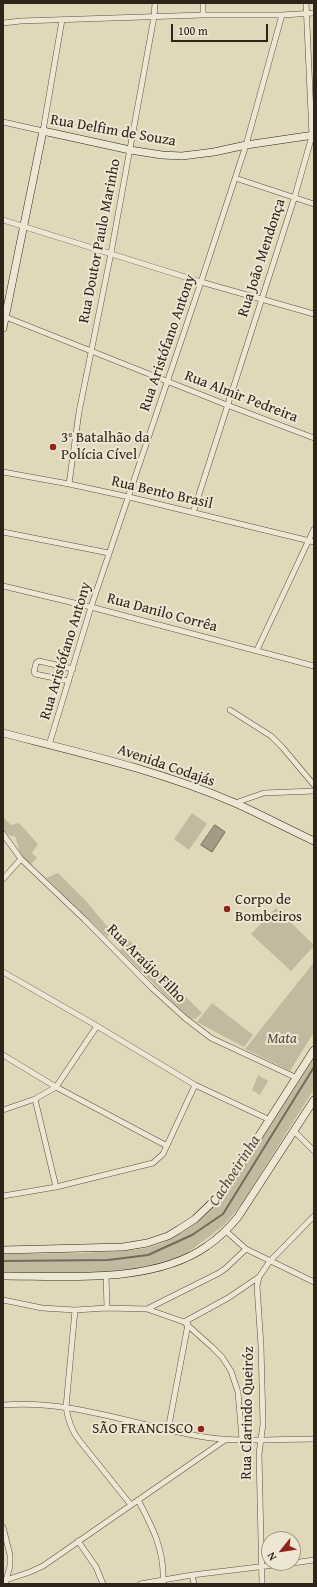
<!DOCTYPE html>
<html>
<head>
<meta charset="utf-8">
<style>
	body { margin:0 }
	#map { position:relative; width:317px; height:1587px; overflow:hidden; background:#e1d8ba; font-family:"Gentium Book Plus",serif }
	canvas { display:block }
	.frame { position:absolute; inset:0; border:4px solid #30231a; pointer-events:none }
	.north { position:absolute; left:261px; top:1531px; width:40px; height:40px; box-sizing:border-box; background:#ece6d2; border:1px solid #a19888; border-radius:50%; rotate:240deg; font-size:11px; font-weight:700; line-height:16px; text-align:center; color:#30231a }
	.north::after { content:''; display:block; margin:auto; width:14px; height:18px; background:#8f2418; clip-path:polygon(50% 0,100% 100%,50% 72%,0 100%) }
	.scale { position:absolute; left:171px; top:24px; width:97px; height:18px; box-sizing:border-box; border:2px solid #30231a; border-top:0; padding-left:5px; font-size:12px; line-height:14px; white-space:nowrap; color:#30231a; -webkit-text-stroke:3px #ece6d2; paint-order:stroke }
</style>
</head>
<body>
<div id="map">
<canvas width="317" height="1587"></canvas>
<div class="frame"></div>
<div class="north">N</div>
<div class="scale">100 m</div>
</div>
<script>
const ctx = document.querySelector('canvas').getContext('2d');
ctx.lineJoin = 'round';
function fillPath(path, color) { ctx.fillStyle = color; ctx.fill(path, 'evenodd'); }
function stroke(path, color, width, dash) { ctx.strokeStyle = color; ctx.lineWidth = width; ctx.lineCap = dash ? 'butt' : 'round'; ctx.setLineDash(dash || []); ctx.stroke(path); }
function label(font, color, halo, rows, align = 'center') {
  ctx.font = font + ' "Gentium Book Plus",serif'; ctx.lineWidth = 4; ctx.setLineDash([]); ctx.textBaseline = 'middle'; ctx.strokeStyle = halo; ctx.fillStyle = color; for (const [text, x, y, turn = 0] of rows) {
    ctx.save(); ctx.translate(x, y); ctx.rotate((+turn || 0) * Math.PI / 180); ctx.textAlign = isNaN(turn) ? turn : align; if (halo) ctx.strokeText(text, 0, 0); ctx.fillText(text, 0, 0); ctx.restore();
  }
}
const green = new Path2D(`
	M192 813 207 824 189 850 174 839Z
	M3 817 11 825 19 823 38 844 32 853 37 858 31 864C19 860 19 847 15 836H10L3 830Z
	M58 873 85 900 112 932 107 937 46 878Z
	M276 908 314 945V946L291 971 251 934Z
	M128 939 202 1013 195 1019 189 1018 120 951Z
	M314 962V1032L290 1071 245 1049Z
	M212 1003 253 1035 244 1047 197 1022Z
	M314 1048V1089L241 1205 224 1225 190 1251 179 1258 152 1267 119 1272 3 1274V1254C29 1254 56 1253 82 1253 103 1252 125 1252 146 1248 205 1234 231 1180 261 1133 278 1105 296 1077 314 1048Z
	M258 1075 268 1081 260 1095 252 1090Z`);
const water = new Path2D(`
	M215 825 225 832 212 852 201 845Z`);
const stream = new Path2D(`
	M3 1261 108 1260 148 1255 192 1235 223 1214 314 1067`);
const street = new Path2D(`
	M203 3V15
	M3 23 21 21 203 15H282L314 13
	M3 122 43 131 62 20
	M235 178 314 204
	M3 220 201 282 314 314
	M3 316 227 405 314 438
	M3 472 69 484 129 497 314 542
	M69 484 79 412 111 253 154 17 155 3
	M193 513 294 199 312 136 306 3
	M3 532 109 553
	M3 586 91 607 314 666
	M257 650 314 529
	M69 681 35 674 34 672 36 663 39 661 73 669
	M230 710 271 736 283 748 314 785
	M49 745 91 607 201 282 246 145 282 15
	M235 803 264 793 314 791
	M3 834 21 859 84 919 152 988 185 1018 211 1038 297 1078
	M3 879 21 859
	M3 972 97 1026 195 1085 270 1120
	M3 1055 56 1087 167 1146
	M35 1099 56 1187
	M3 1110 35 1099 56 1087 97 1026
	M294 1131 314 1151
	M3 1196 56 1187 153 1163 163 1154 195 1085
	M226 1231 246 1249 314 1282
	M106 1275 107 1308
	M3 1300 42 1308 75 1310 107 1308 147 1309 184 1322 212 1347 222 1357 231 1371 238 1392 242 1439
	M147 1309 219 1273 226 1268 246 1249
	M75 1310 66 1407C68 1420 71 1430 79 1440L131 1505
	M184 1322 228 1298 259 1277
	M3 1405C69 1399 134 1425 198 1436 236 1443 276 1439 314 1439
	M168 1430 188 1324
	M138 1500C153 1528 165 1551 163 1584
	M3 1527 10 1555V1566L5 1584
	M78 1541 96 1567 103 1584
	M293 1563 314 1560
	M192 1575 194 1584
	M3 1581 30 1572 43 1566 225 1440
	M140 1584 192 1575 291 1563
	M262 1584 259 1454 263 1424 261 1346 257 1286 259 1277 270 1261 314 1216`);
const secondary = new Path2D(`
	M3 328 43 131 130 150 162 155 182 156 214 152 246 145 314 135
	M3 733C81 753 161 771 235 803 262 815 288 829 314 841
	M3 1250 123 1247 147 1243 168 1236 178 1230 195 1219 223 1192 314 1050
	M3 1276C66 1276 154 1284 207 1246 219 1238 229 1228 238 1217L314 1100`);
const markers = [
	[53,447,4,"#8f2418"],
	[227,909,4,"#8f2418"],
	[201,1429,4,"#8f2418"]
];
const streetNames = [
	["Rua Delfim de Souza",113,131,10],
	["Rua Doutor Paulo Marinho",100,241,-79],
	["Rua João Mendonça",262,258,-72],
	["Rua Aristófano Antony",168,343,-71],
	["Rua Almir Pedreira",241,397,21],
	["Rua Bento Brasil",162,493,13],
	["Rua Danilo Corrêa",162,613,15],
	["Rua Aristófano Antony",66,651,-73],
	["Avenida Codajás",166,766,19],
	["Rua Araújo Filho",146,964,45],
	["Rua Clarindo Queiróz",248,1413,-89]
];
const poiNames = [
	["3º Batalhão da",61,438],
	["Polícia Cível",61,455],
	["Corpo de",235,900],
	["Bombeiros",235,917],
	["SÃO FRANCISCO",193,1429,"right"]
];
const parkNames = [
	["Mata",282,1039]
];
const waterNames = [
	["Cachoeirinha",235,1171,-57]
];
fillPath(green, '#c3b99f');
fillPath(water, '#a59a84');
stroke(water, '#766a5a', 1);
stroke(stream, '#766a5a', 2);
stroke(street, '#5c5042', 6);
stroke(secondary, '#30231a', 8);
stroke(street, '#ece6d2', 5);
stroke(secondary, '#ece6d2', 7);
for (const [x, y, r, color] of markers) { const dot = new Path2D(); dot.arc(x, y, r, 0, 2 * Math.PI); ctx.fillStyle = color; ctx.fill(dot); stroke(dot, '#ece6d2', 1.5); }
label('15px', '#30231a', '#ece6d2', streetNames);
label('15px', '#30231a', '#ece6d2', poiNames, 'left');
label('italic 15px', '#55483b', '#ece6d2', parkNames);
label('italic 16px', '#594d3f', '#ece6d2', waterNames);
</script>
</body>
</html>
